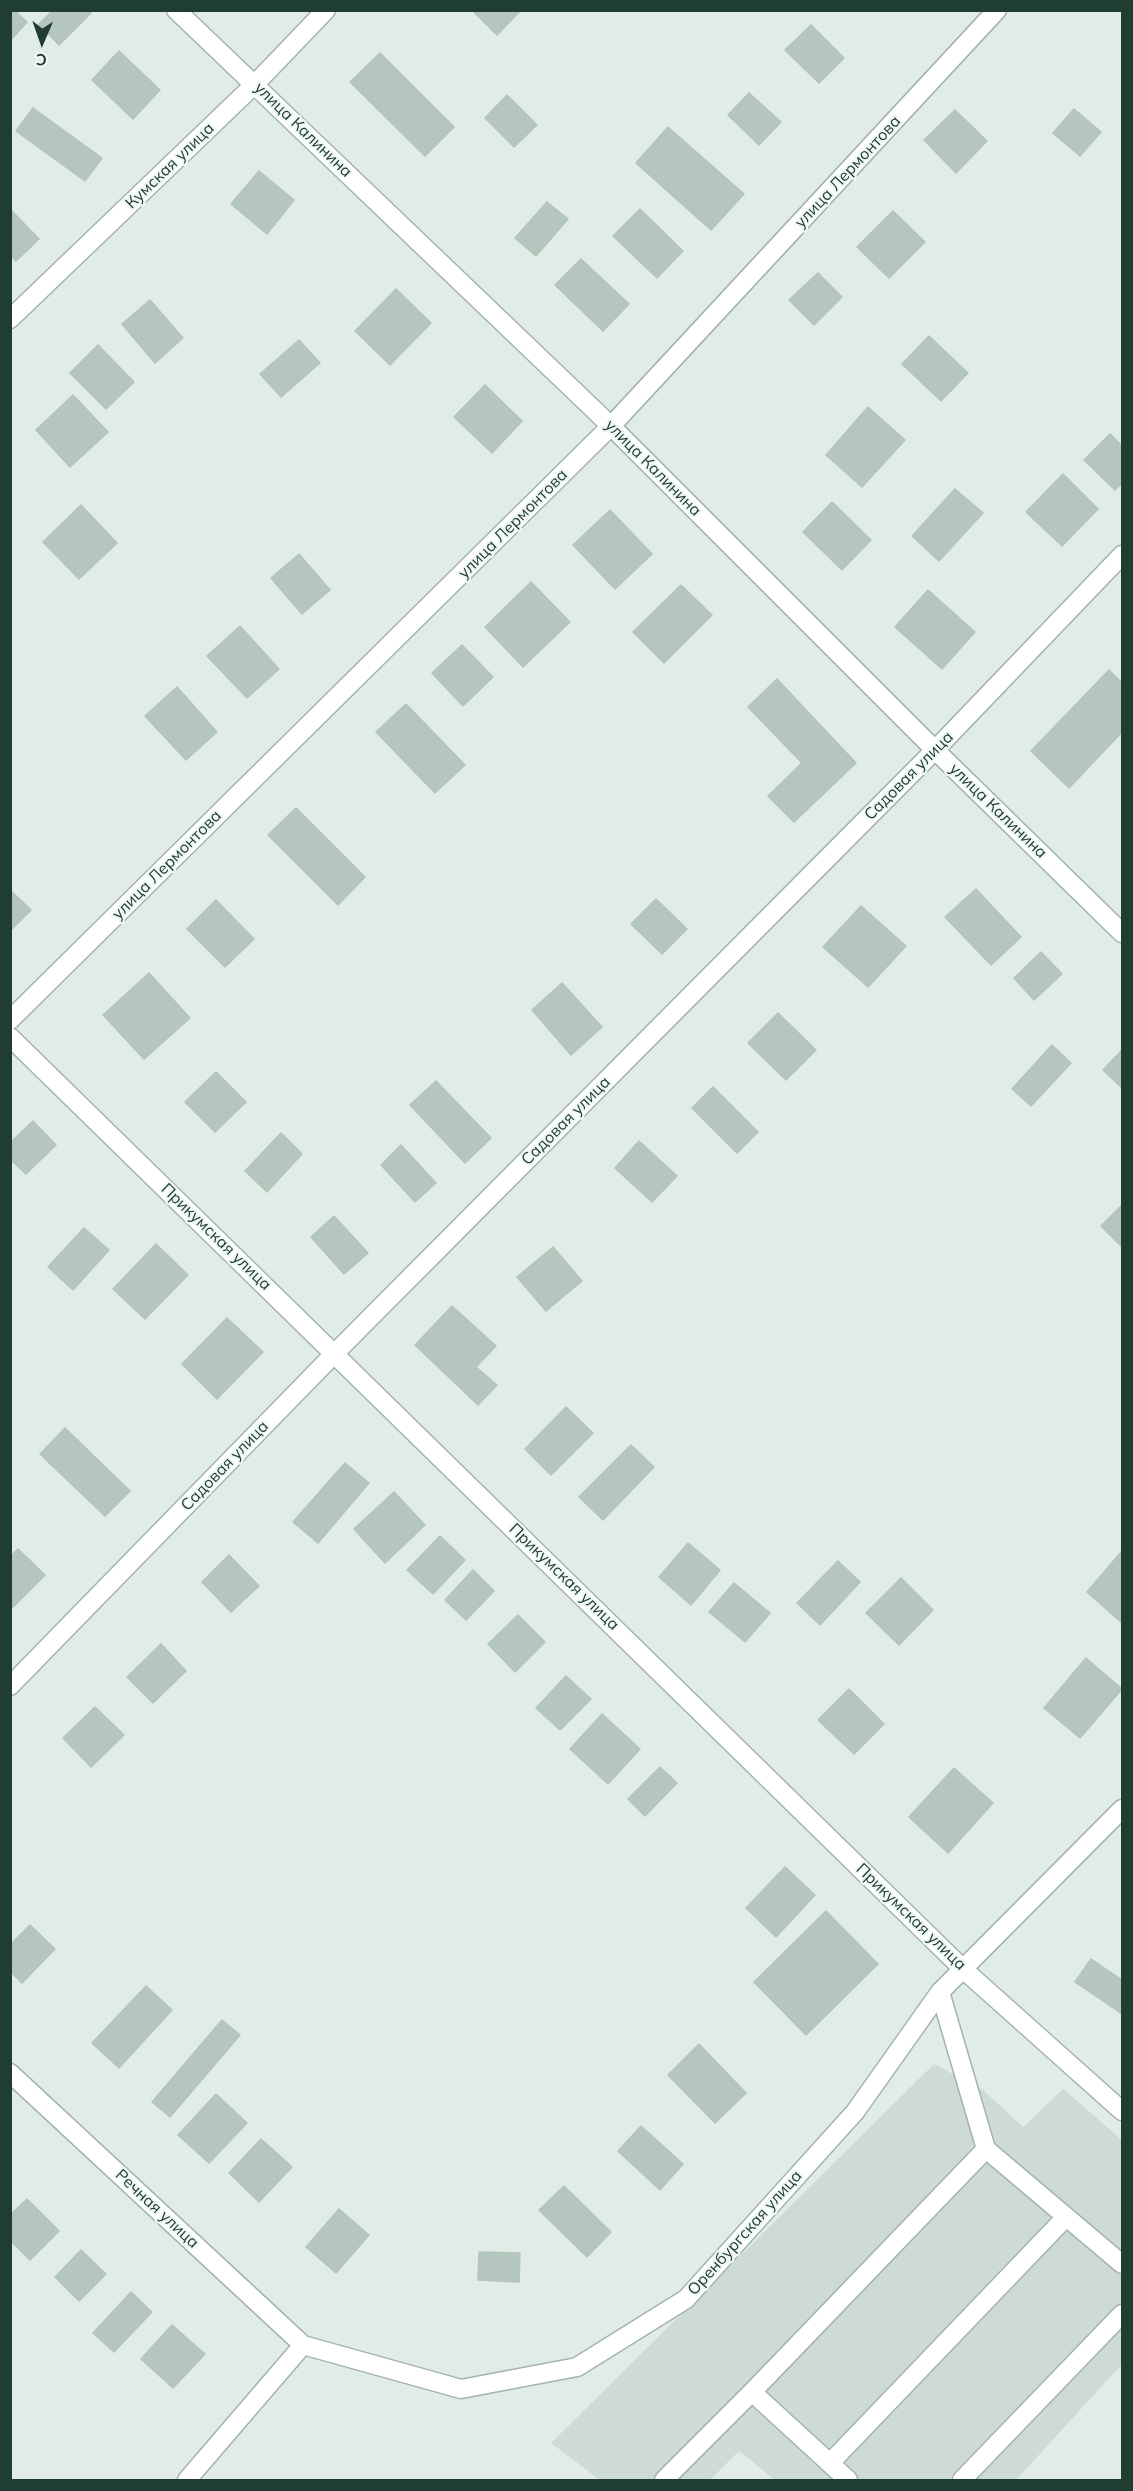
<!DOCTYPE html>
<html>
<head>
<meta charset="utf-8">
<style>
	body { margin:0 }
	#map { position:relative; width:1133px; height:2491px; overflow:hidden; background:#e0ece5; font-family:Mulish,sans-serif }
	canvas { display:block }
	.frame { position:absolute; inset:0; border:12px solid #203d32; pointer-events:none }
	.north { position:absolute; left:12px; top:12px; width:60px; height:60px; -webkit-text-stroke:4px #f0f8f3; paint-order:stroke; rotate:182deg; font-size:16px; font-weight:700; line-height:24px; text-align:center; color:#203d32 }
	.north::after { content:''; display:block; margin:auto; width:21px; height:27px; background:#203d32; clip-path:polygon(50% 0,100% 100%,50% 72%,0 100%) }
</style>
</head>
<body>
<div id="map">
<canvas width="1133" height="2491"></canvas>
<div class="frame"></div>
<div class="north">С</div>
</div>
<script>
const ctx = document.querySelector('canvas').getContext('2d');
ctx.lineJoin = 'round';
function fillPath(path, color) { ctx.fillStyle = color; ctx.fill(path, 'evenodd'); }
function stroke(path, color, width, dash) { ctx.strokeStyle = color; ctx.lineWidth = width; ctx.lineCap = dash ? 'butt' : 'round'; ctx.setLineDash(dash || []); ctx.stroke(path); }
function label(font, color, halo, rows, align = 'center') {
  ctx.font = font + ' Mulish,sans-serif'; ctx.lineWidth = 4.5; ctx.setLineDash([]); ctx.textBaseline = 'middle'; ctx.strokeStyle = halo; ctx.fillStyle = color; for (const [text, x, y, turn = 0] of rows) {
    ctx.save(); ctx.translate(x, y); ctx.rotate((+turn || 0) * Math.PI / 180); ctx.textAlign = isNaN(turn) ? turn : align; if (halo) ctx.strokeText(text, 0, 0); ctx.fillText(text, 0, 0); ctx.restore();
  }
}
const built = new Path2D(`
	M934 2064 983 2090 1023 2127 1063 2089 1122 2140V2364L1016 2480H775L739 2451 710 2480H600L551 2443Z`);
const building = new Path2D(`
	M10 10H14L27 22 10 41Z
	M53 10H88L91 13 59 45 39 24Z
	M472 10H521L497 35Z
	M811 25 844 58 819 83 785 50Z
	M119 51 160 90 133 119 92 80Z
	M380 53 454 127 425 156 350 82Z
	M749 93 781 122 759 145 728 115Z
	M507 95 537 125 514 147 485 118Z
	M33 108 102 158 85 181 16 131Z
	M1074 109 1101 132 1080 156 1053 133Z
	M955 110 987 141 956 173 924 140Z
	M668 127 744 194 711 230 636 163Z
	M259 171 294 200 267 234 231 204Z
	M547 202 568 219 536 256 515 238Z
	M10 209 39 239 16 261 10 255Z
	M640 209 683 251 657 278 613 236Z
	M893 211 925 242 889 278 857 247Z
	M581 259 629 304 603 331 555 285Z
	M818 273 842 297 814 325 789 300Z
	M396 289 431 323 390 365 355 331Z
	M150 300 183 338 155 363 122 324Z
	M929 336 968 373 941 401 902 364Z
	M299 340 320 363 281 397 260 374Z
	M98 345 134 382 106 409 70 373Z
	M485 385 522 421 492 453 454 417Z
	M73 395 108 432 70 467 36 430Z
	M868 407 905 440 862 487 826 455Z
	M1110 434 1122 446V483L1115 490 1084 460Z
	M1063 474 1098 509 1062 546 1026 512Z
	M955 489 983 513 939 561 912 536Z
	M832 502 871 540 842 570 803 532Z
	M81 505 117 543 79 579 43 542Z
	M610 510 652 554 615 589 573 545Z
	M299 554 330 590 302 614 271 578Z
	M531 582 570 622 523 667 485 627Z
	M681 585 712 615 664 663 633 632Z
	M928 590 975 632 942 669 895 627Z
	M240 626 279 669 247 698 207 656Z
	M462 645 493 677 463 706 432 673Z
	M1109 670 1122 683V732L1069 788 1031 751Z
	M777 679 856 763 794 822 768 796 802 763 748 707Z
	M177 687 217 732 186 760 145 716Z
	M406 704 465 765 435 793 376 732Z
	M296 808 365 877 338 905 268 835Z
	M976 889 1021 937 991 965 945 917Z
	M10 890 31 910 10 931Z
	M656 899 687 929 662 954 631 924Z
	M216 900 254 939 225 967 187 929Z
	M861 906 906 946 868 987 823 947Z
	M1041 952 1062 974 1034 1000 1014 978Z
	M149 973 190 1018 144 1059 103 1015Z
	M562 983 602 1027 571 1055 532 1010Z
	M778 1013 816 1050 786 1080 748 1043Z
	M1052 1045 1071 1063 1031 1106 1012 1089Z
	M1122 1050V1088L1103 1070Z
	M216 1072 246 1102 215 1132 185 1102Z
	M436 1081 491 1138 465 1163 410 1105Z
	M713 1087 758 1132 737 1153 692 1108Z
	M33 1121 56 1145 26 1174 10 1159V1143Z
	M281 1133 302 1154 267 1192 245 1171Z
	M639 1141 677 1176 652 1202 615 1168Z
	M401 1145 436 1183 415 1202 381 1165Z
	M1122 1205V1247L1101 1226Z
	M334 1216 368 1253 344 1274 311 1237Z
	M84 1228 109 1250 73 1290 48 1267Z
	M156 1244 188 1275 145 1319 113 1289Z
	M553 1247 582 1281 546 1311 517 1277Z
	M452 1306 496 1346 476 1367 497 1385 478 1405 415 1345Z
	M227 1318 263 1352 217 1399 182 1364Z
	M566 1407 593 1433 551 1475 525 1449Z
	M65 1428 130 1491 105 1516 40 1454Z
	M631 1445 654 1467 603 1520 579 1497Z
	M345 1463 369 1483 318 1543 293 1522Z
	M394 1492 425 1525 385 1563 354 1529Z
	M440 1536 465 1560 433 1594 407 1570Z
	M688 1543 720 1570 691 1605 659 1577Z
	M18 1549 45 1575 10 1610V1557Z
	M1122 1551V1623L1087 1592Z
	M229 1555 259 1586 231 1612 202 1582Z
	M838 1561 860 1582 820 1625 797 1603Z
	M473 1570 494 1591 466 1620 445 1600Z
	M901 1578 933 1610 899 1645 866 1613Z
	M734 1583 770 1613 745 1642 709 1612Z
	M518 1615 545 1642 515 1672 488 1644Z
	M161 1644 186 1671 153 1703 127 1677Z
	M1086 1658 1122 1689 1080 1738 1044 1708Z
	M566 1676 591 1699 560 1730 536 1708Z
	M849 1689 884 1724 854 1754 818 1720Z
	M95 1707 124 1735 91 1767 63 1738Z
	M602 1714 640 1749 608 1784 570 1749Z
	M660 1767 677 1783 645 1816 628 1799Z
	M954 1768 993 1803 948 1853 909 1817Z
	M785 1867 815 1895 776 1937 746 1908Z
	M826 1911 878 1964 806 2035 754 1982Z
	M30 1925 55 1949 22 1983 10 1971V1945Z
	M1091 1959 1122 1980V2014L1075 1982Z
	M146 1986 172 2010 119 2068 92 2043Z
	M222 2020 240 2035 170 2117 152 2102Z
	M699 2044 746 2093 715 2123 668 2075Z
	M216 2094 247 2123 209 2163 178 2135Z
	M641 2126 683 2164 660 2190 618 2151Z
	M261 2139 292 2167 259 2202 229 2173Z
	M564 2186 611 2232 587 2257 539 2210Z
	M27 2199 59 2231 30 2260 10 2240V2215Z
	M339 2209 369 2235 336 2273 306 2247Z
	M81 2250 106 2274 79 2301 55 2277Z
	M479 2252 520 2253 519 2282 478 2280Z
	M131 2292 152 2312 114 2352 93 2333Z
	M172 2325 205 2354 173 2388 141 2359Z`);
const lane = new Path2D(`
	M940 1992 986 2149 1122 2264
	M752 2392 848 2480
	M830 2463 1066 2217
	M664 2480 752 2392 986 2149
	M962 2480 1122 2314`);
const street = new Path2D(`
	M176 10 611 426 935 750 1122 933
	M10 319 255 84 326 10
	M10 1020 611 426 997 10
	M10 1037 963 1969 1122 2111
	M10 1686 335 1353 935 750 1122 555
	M10 2073 303 2345
	M187 2480 303 2345 461 2389 577 2367 686 2299 855 2112 940 1992 1122 1809`);
const streetNames = [
	["улица Калинина",303,130,44],
	["Кумская улица",170,166,-44],
	["улица Лермонтова",848,172,-47],
	["улица Калинина",653,468,45],
	["улица Лермонтова",513,524,-45],
	["Садовая улица",909,776,-45],
	["улица Калинина",998,811,44],
	["улица Лермонтова",167,865,-45],
	["Садовая улица",566,1121,-45],
	["Прикумская улица",216,1237,44],
	["Садовая улица",225,1466,-46],
	["Прикумская улица",564,1577,44],
	["Прикумская улица",911,1917,44],
	["Речная улица",157,2209,43],
	["Оренбургская улица",745,2233,-48]
];
fillPath(built, '#cedbd4');
fillPath(building, '#b5c6be');
stroke(building, '#b2c5bb', 1.5);
stroke(lane, '#a3b4ac', 21);
stroke(street, '#a3b4ac', 21);
stroke(lane, '#fff', 18);
stroke(street, '#fff', 18);
label('16px', '#203d32', '#f0f8f3', streetNames);
</script>
</body>
</html>
